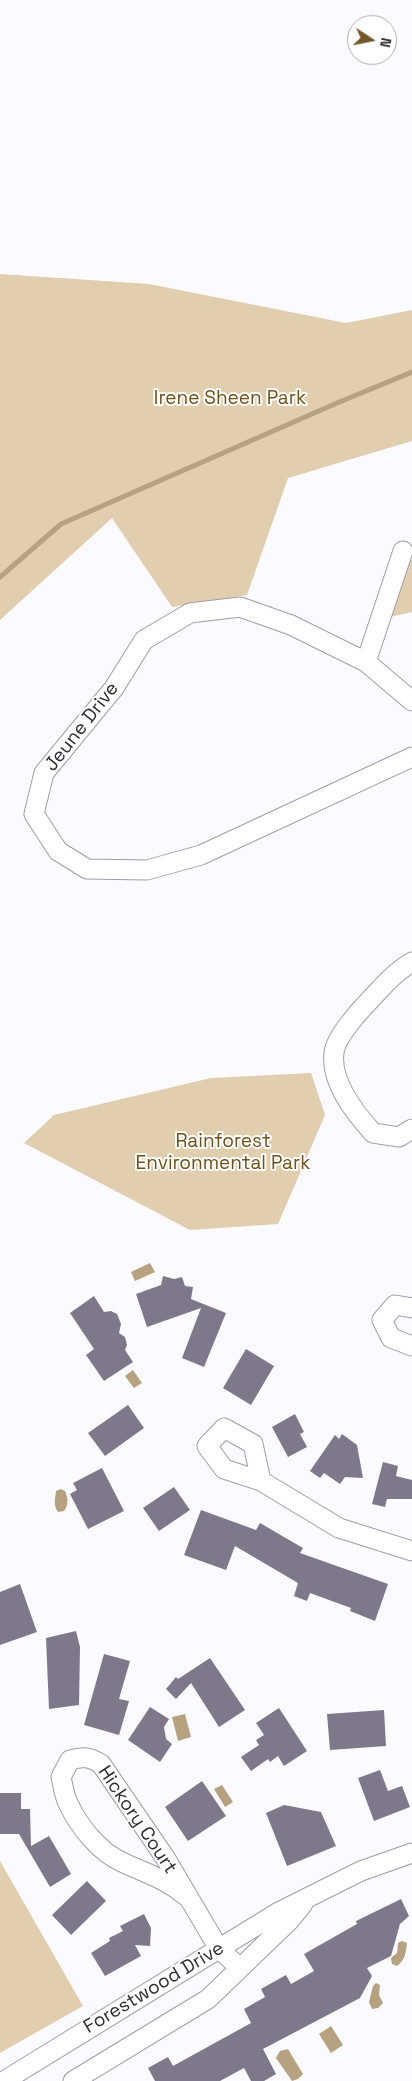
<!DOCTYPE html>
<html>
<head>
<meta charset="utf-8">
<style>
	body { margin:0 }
	#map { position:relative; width:412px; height:2081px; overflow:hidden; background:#fbfafe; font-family:"Space Grotesk",sans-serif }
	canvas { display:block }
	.north { position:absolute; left:347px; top:15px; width:50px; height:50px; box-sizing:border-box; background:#fff; border:1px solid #acabad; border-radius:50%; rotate:101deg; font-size:14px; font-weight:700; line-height:20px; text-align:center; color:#2f2c33 }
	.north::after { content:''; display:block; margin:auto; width:18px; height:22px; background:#73582b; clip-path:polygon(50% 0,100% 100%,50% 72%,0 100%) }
</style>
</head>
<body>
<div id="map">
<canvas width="412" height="2081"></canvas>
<div class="north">N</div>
</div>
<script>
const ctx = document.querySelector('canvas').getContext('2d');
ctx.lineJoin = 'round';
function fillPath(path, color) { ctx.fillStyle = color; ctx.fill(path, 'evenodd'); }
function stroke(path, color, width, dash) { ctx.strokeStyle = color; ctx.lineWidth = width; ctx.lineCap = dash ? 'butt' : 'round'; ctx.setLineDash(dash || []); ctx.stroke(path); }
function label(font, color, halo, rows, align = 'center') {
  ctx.font = font + ' "Space Grotesk",sans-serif'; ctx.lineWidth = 4; ctx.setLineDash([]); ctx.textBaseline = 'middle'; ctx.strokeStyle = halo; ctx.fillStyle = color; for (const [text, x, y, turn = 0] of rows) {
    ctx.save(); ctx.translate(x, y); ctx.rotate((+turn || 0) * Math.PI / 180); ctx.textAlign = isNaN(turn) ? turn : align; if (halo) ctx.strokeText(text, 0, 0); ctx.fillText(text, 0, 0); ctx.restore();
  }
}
const green = new Path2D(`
	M0 274 149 284 346 323 412 310V441L288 478 247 595 172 607 112 518 0 620Z
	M412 560V612L390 617 405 562Z
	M311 1073 325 1115 278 1224 190 1230 24 1143 54 1115 211 1078Z
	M0 1861 83 2006 0 2053Z`);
const water = new Path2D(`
	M150 1263 155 1272 135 1281 131 1272Z
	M133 1370 142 1383 134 1388 125 1376Z
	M61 1489 65 1491C68 1498 69 1505 64 1511L58 1512C53 1505 55 1500 56 1491Z
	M185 1714 191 1737 178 1741 172 1717Z
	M222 1785 233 1802 225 1807 214 1789Z
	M402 1941 407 1943C406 1953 405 1960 397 1966L392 1964 391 1958 397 1953 398 1943Z
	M376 1983 380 1985 379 1995 383 2003 378 2008 372 2009 369 2002 373 1986Z
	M331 2026 343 2045 331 2053 319 2034Z
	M288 2049 303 2074 298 2079 292 2081 276 2058 280 2051Z`);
const stream = new Path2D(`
	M0 577 61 524 337 403 412 372`);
const building = new Path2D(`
	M163 1276 174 1279 182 1277 185 1286 193 1287 191 1299 226 1313 204 1367 182 1358 201 1308 147 1327 136 1294 161 1285Z
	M94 1296 104 1312 111 1311 117 1314 121 1324 119 1333 125 1337 127 1345 125 1350 133 1362 104 1381 86 1355 94 1349 70 1313Z
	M246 1349 274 1366 251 1405 223 1388Z
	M128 1405 144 1428 105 1456 88 1433Z
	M295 1414 304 1432 300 1434 307 1447 288 1457 272 1427Z
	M342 1434 357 1445 363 1478 345 1477 340 1484 324 1473 320 1478 310 1471 335 1435 339 1439Z
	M383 1462 398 1466 396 1476 412 1480V1499H387L385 1507 372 1504Z
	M102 1468 124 1511 88 1529 70 1494 77 1490 73 1483Z
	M174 1487 190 1510 159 1531 143 1508Z
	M201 1510 256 1530 260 1523 303 1548 300 1553 388 1584 375 1621 350 1611 351 1608 310 1593 307 1601 294 1596 298 1583 235 1546 226 1570 184 1555Z
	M20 1584 37 1632 0 1645V1592Z
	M76 1631 80 1647 79 1705 49 1709 46 1638Z
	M104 1654 130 1661 119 1699 129 1701 119 1735 84 1725Z
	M210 1658 245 1710 219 1727 191 1683 176 1699 166 1689 176 1677 178 1679Z
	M150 1707 169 1719 164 1727 166 1739 172 1744 160 1762 128 1740Z
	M279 1708 307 1751 284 1766 278 1756 270 1762 268 1759 251 1771 241 1757 259 1745 256 1740 264 1735 256 1723Z
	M384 1710 386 1746 330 1750 327 1714Z
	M380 1770 388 1791 402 1786 410 1807 374 1821 358 1778Z
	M202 1781 226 1816 188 1841 165 1807Z
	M0 1793H21V1809H30L31 1846 49 1836 71 1874 50 1887 19 1834H0Z
	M284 1805 321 1812 336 1846 287 1866 266 1813Z
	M87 1881 106 1901 71 1935 52 1915Z
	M401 1899 409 1916 400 1924 391 1956 367 1968 372 1976 360 1998 263 2049 276 2074 264 2081H251L244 2068 220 2081H155L148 2068 168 2057 173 2066 251 2023 244 2009 265 1997 261 1989 286 1975 291 1984 314 1971 304 1954 357 1924 356 1921Z
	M144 1914 151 1928 150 1946 135 1945 141 1956 105 1976 91 1953 110 1941 109 1938 123 1931 120 1926Z`);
const minor = new Path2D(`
	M366 662 403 551
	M412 701 366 662 291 625 240 607 190 613 144 640 114 688 44 773 34 814 58 851 87 869 147 870 201 855 412 757
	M412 962C395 972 383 986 370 1000 359 1011 335 1038 334 1053 330 1082 355 1113 373 1133L399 1137 412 1129
	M412 1308 395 1305 382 1320 391 1338 412 1346
	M261 1481 253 1444 224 1428 207 1446 224 1469 261 1481 339 1528 412 1551
	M186 1896C166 1879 145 1873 122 1862 99 1852 78 1825 68 1803 64 1795 63 1785 61 1777L70 1760C83 1756 90 1757 101 1764L166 1859 219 1949 239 1967
	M4 2081 277 1913 361 1871 412 1853
	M73 2081 208 1999 289 1921 303 1904`);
const parkNames = [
	["Irene Sheen Park",230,399],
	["Rainforest",223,1142],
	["Environmental Park",223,1164]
];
const streetNames = [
	["Jeune Drive",82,727,-52],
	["Hickory Court",137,1820,56],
	["Forestwood Drive",154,1988,-31]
];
fillPath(green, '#e1ceaf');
fillPath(water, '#b6a180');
stroke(stream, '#b6a180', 5);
fillPath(building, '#7f788a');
stroke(minor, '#a19bad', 21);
stroke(minor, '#fff', 19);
label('19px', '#6f5017', '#fff', parkNames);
label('19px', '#2f2c33', '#fff', streetNames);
</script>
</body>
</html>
